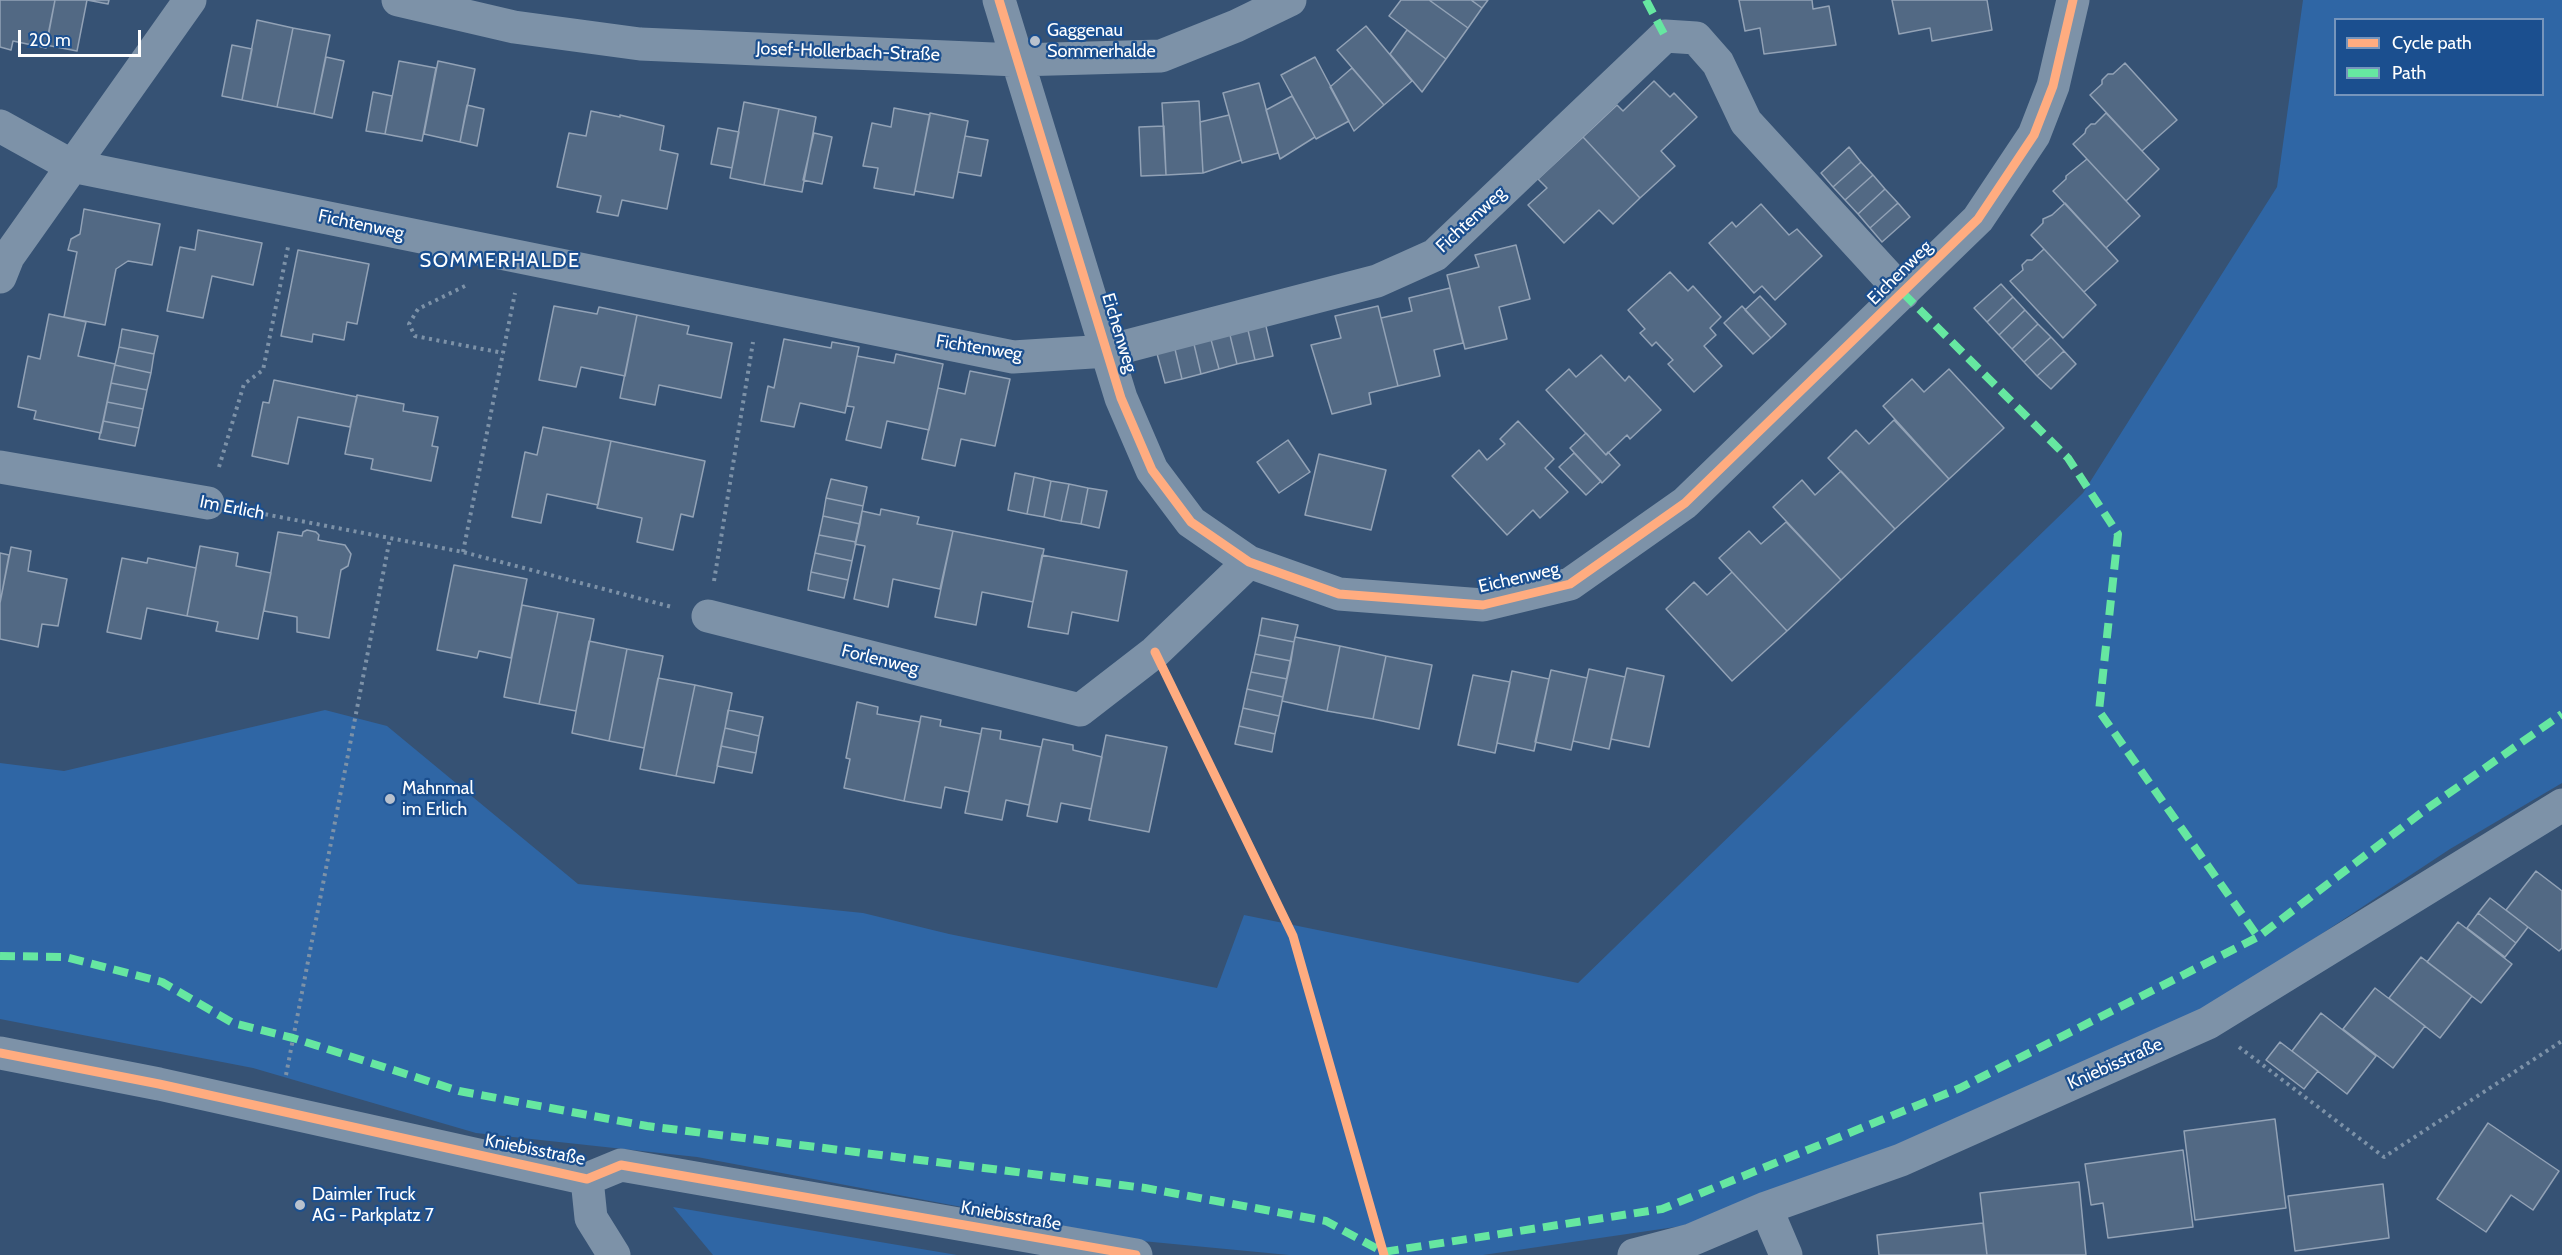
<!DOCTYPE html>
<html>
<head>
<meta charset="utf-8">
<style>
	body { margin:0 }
	#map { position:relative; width:2562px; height:1255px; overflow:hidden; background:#365274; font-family:Cabin,sans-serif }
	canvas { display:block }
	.legend { position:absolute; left:2334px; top:18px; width:210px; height:78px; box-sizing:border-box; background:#1b4f8f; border:2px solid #7695bc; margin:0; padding:8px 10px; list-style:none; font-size:18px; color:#fff }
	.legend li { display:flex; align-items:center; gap:12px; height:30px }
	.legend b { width:30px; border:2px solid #7695bc }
	.scale { position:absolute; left:18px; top:30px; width:123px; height:27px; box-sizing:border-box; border:3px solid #fff; border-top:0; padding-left:8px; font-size:18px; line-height:21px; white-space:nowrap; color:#fff; -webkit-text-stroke:4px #1b4f8f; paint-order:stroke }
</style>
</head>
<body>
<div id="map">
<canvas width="2562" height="1255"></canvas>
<ul class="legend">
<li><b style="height:8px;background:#ffac80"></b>Cycle path</li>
<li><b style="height:8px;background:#66e7a1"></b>Path</li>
</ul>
<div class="scale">20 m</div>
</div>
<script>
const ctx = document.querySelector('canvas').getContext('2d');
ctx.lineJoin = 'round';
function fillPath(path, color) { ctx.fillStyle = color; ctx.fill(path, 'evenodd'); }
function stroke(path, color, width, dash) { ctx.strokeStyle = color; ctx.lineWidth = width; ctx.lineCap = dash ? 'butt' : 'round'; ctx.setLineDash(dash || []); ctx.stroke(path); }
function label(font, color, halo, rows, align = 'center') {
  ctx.font = font + ' Cabin,sans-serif'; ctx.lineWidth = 4.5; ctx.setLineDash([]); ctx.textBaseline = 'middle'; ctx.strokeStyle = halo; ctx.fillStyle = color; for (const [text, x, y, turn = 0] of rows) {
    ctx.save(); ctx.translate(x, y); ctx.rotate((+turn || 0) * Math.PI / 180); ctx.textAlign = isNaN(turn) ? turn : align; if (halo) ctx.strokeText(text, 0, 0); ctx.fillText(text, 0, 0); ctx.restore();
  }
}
const green = new Path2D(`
	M2303 0H2562V783L2450 849 2214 1005 1914 1145 1682 1226 1483 1255H1289L1142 1241 697 1157 476 1133 253 1068 0 1019V763L64 771 325 710 387 726 578 884 863 913 949 934 1217 988 1244 915 1578 983 2083 493 2277 187ZM2336 20H2542V94H2336Z
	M673 1207 957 1255H713Z`);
const building = new Path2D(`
	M0 0H55L46 48 13 41 11 50 0 47Z
	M55 0H109L108 4 87 0 77 51 46 45Z
	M1401 0H1429L1468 28 1446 59 1389 16Z
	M1429 0H1471L1482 8 1468 28Z
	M1471 0H1488L1482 8Z
	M1739 0H1812L1813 9 1829 6 1836 45 1764 54 1760 28 1745 31Z
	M1892 0H1987L1992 30 1932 41 1930 28 1899 34Z
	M257 20 293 28 277 107 242 100Z
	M1366 26 1412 81 1384 105 1337 50Z
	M293 28 330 35 314 114 277 107Z
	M1407 30 1446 59 1422 92 1390 54Z
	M232 45 252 49 242 100 222 96Z
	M326 57 344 61 332 118 314 114Z
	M1315 57 1349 121 1316 139 1281 75Z
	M399 61 436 68 422 141 385 134Z
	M438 61 475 69 460 142 424 134Z
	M2125 63 2177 120 2142 151 2090 95 2102 84V80L2108 74H2113Z
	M1352 68 1384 105 1354 131 1330 87Z
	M1654 81 1670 97 1674 93 1697 117 1661 151 1675 166 1640 198 1583 137 1617 105 1623 111Z
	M1259 83 1278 153 1242 163 1223 93Z
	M373 92 392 96 385 134 366 131Z
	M1292 96 1315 137 1280 159 1266 110Z
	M1199 101 1203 173 1166 175 1162 103Z
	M744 102 779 109 764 185 730 178Z
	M467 105 484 109 477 146 460 142Z
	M894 108 930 115 914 195 874 188 878 168 863 166 872 123 891 127Z
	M779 109 816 117 802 192 764 185Z
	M591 111 620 117V115L664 126 660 150 678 154 667 209 622 200 618 216 597 212 601 196 557 187 569 133 586 136Z
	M930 113 968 121 953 198 915 191Z
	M2106 113 2159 169 2126 201 2073 144 2085 133 2086 129 2091 124H2095Z
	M1229 115 1241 160 1203 173 1200 122Z
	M1164 126 1166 175 1141 176 1139 127Z
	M718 128 739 132 732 168 711 164Z
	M814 133 832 137 822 184 803 180Z
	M965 136 988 140 981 176 958 172Z
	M1583 137 1640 198 1613 224 1599 210 1564 243 1528 205 1547 188 1538 179Z
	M1849 147 1861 162 1833 187 1821 173Z
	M2087 159 2140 216 2106 248 2053 191 2066 179V176Z
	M1861 162 1873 175 1845 200 1833 187Z
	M1873 175 1885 189 1858 214 1845 200Z
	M1885 189 1898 203 1870 228 1858 214Z
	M1898 203 1910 217 1882 242 1870 228Z
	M2065 203 2118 261 2084 292 2031 235 2043 223V219L2052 215Z
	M1761 204 1789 235 1797 229 1822 256 1775 300 1762 286 1754 293 1709 243 1732 222 1736 227Z
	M84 209 160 224 152 265 128 261 116 269 105 325 64 317 77 252 68 250 71 239 80 234Z
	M198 230 262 243 253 285 212 276 203 318 167 311 180 247 195 250Z
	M1516 245 1530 299 1499 307 1507 339 1465 349 1447 275 1479 267 1475 255Z
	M2044 249 2096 305 2063 338 2010 281 2023 270 2022 265 2027 260H2032Z
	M298 250 369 264 357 324 347 322 344 340 313 334 312 342 281 336Z
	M1670 272 1688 291 1693 286 1721 317 1710 328 1716 335 1704 346 1722 366 1694 392 1668 364 1673 360 1656 342 1652 346 1640 333 1645 329 1628 310Z
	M2001 284 2013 297 1987 322 1974 308Z
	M1450 288 1463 343 1434 350 1440 376 1398 386 1381 318 1412 311 1409 298Z
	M1760 296 1786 324 1771 338 1745 310Z
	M2013 297 2025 310 1999 335 1987 322Z
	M554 306 597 314 599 307 637 315 625 376 581 367 576 387 539 380Z
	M1378 306 1398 386 1369 393 1371 404 1332 414 1311 345 1341 338 1335 316Z
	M1742 306 1771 338 1753 354 1724 323Z
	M2025 310 2038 324 2012 349 1999 335Z
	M49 314 86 322 78 356 115 364 101 433 34 419 36 411 18 407 28 356 40 359Z
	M637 315 689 326 687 334 732 343 721 398 659 385 655 405 620 398Z
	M1265 322 1273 356 1255 360 1247 326Z
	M2038 324 2051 337 2024 362 2012 349Z
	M1247 326 1255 360 1237 364 1229 331Z
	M122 329 158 336 154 354 119 347Z
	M1229 331 1237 364 1219 369 1210 336Z
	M1210 336 1219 369 1201 374 1193 340Z
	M2051 337 2064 351 2037 376 2024 362Z
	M784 339 831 348 832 342 859 347 845 413 800 403 794 427 761 421 768 386 774 388Z
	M1193 340 1201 374 1182 379 1174 345Z
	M1174 345 1182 379 1165 383 1156 350Z
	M119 347 154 354 151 373 115 365Z
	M2064 351 2076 364 2051 389 2037 376Z
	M896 354 943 364 929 430 887 421 881 448 846 440 854 407 847 406 857 356 894 363Z
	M1601 355 1625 381 1629 376 1661 410 1630 439 1627 435 1606 455 1546 390 1569 369 1576 377Z
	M115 365 151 373 147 390 111 383Z
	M1949 369 2004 428 1949 479 1883 406 1912 379 1924 392Z
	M970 371 1010 379 995 446 961 439 955 466 922 459 938 388 965 394Z
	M274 380 357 397 350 427 298 417 288 464 252 456 263 402 269 403Z
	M111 383 147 390 143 409 107 402Z
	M357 395 404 404 403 411 438 417 432 446 438 447 431 481 371 469 373 459 345 454Z
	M107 402 143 409 139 428 103 421Z
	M1894 420 1949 479 1895 529 1828 458 1856 430 1869 444Z
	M103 421 139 428 135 446 99 439Z
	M1518 421 1554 459 1545 468 1568 492 1540 518 1533 510 1507 535 1452 476 1479 450 1487 460 1505 444 1500 439Z
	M543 427 611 441 598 505 547 494 541 523 512 517 525 452 537 455Z
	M1586 433 1606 455 1608 452 1620 465 1602 483 1570 448Z
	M1288 440 1310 472 1279 493 1257 462Z
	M611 441 705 461 693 517 681 514 673 550 637 542 642 518 597 508Z
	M1574 453 1601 481 1586 495 1559 467Z
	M1319 454 1386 470 1371 530 1305 515Z
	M1841 471 1895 529 1841 580 1773 507 1802 480 1815 495Z
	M1015 473 1034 477 1027 514 1008 510Z
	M1034 477 1051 481 1044 517 1027 514Z
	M831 479 867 487 863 506 826 498Z
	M1051 481 1069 484 1061 521 1044 517Z
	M1069 484 1088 488 1081 524 1061 521Z
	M1088 488 1107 491 1099 528 1081 524Z
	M826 498 863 506 860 524 823 516Z
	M881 509 919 517 917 524 953 531 940 589 893 579 888 607 854 599 865 546 855 544 862 511 880 515Z
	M823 516 860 524 856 542 819 535Z
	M1786 522 1841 580 1787 631 1719 558 1749 531 1761 544Z
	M307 530 316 532 319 535 318 540 345 545 351 554 348 566 341 570 329 638 297 632V617L264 611 278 532 302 536 303 532Z
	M953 531 1044 549 1033 602 982 592 976 625 935 617Z
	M819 535 856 542 852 561 815 553Z
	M200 546 238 553 236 566 271 573 258 639 216 631 218 622 187 616Z
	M11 547 31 551 28 571 67 579 58 626 42 624 38 647 0 639V603Z
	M0 553 9 555 0 603Z
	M815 553 852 561 848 580 811 572Z
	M1042 555 1127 571 1118 621 1072 612 1068 634 1028 627Z
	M122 558 147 563 148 558 196 568 187 616 147 608 141 639 107 632Z
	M454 565 527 579 511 658 479 651 477 658 437 650Z
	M811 572 848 580 844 598 808 590Z
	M1732 572 1787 631 1732 681 1666 609 1694 582 1707 595Z
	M522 605 558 612 539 704 504 697Z
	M558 612 594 619 576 711 539 704Z
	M1262 618 1298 625 1294 642 1259 635Z
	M1259 635 1294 642 1291 661 1255 654Z
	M1295 637 1340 646 1327 711 1282 701Z
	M589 641 627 649 609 741 572 733Z
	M1340 646 1386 656 1373 719 1327 711Z
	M627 649 663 656 644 748 609 741Z
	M1255 654 1291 661 1287 679 1251 672Z
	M1386 656 1432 665 1419 729 1373 719Z
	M1627 668 1664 676 1649 747 1611 739Z
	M1589 669 1625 677 1609 749 1573 741Z
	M1551 670 1587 678 1571 750 1535 742Z
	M1512 671 1549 679 1534 751 1497 743Z
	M1251 672 1287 679 1283 697 1247 689Z
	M1473 675 1510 682 1495 753 1458 745Z
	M658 678 695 685 676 776 640 769Z
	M695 685 732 693 714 783 676 776Z
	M1247 689 1283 697 1279 716 1243 708Z
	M857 702 878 707 877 714 920 722 904 801 844 788 850 759 846 758Z
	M1243 708 1279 716 1275 734 1239 726Z
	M728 710 763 717 759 736 725 728Z
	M921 716 941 720 940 726 981 734 969 792 945 787 941 808 904 801Z
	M1239 726 1275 734 1272 752 1235 744Z
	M725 728 759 736 756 753 721 746Z
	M982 728 1001 731 1000 739 1041 747 1029 805 1006 800 1002 820 965 813Z
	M1106 735 1167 747 1149 832 1089 820Z
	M1043 739 1073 745V750L1102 757 1091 809 1061 803 1057 822 1027 816Z
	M721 746 756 753 752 773 717 766Z
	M2536 871 2562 891V948L2559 951 2506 910Z
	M2490 898 2528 927 2516 943 2478 913Z
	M2478 913 2516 943 2505 957 2467 928Z
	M2458 922 2512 964 2481 1003 2427 962Z
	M2421 957 2472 996 2440 1038 2389 998Z
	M2375 988 2425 1026 2393 1068 2343 1029Z
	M2321 1013 2376 1056 2347 1094 2292 1051Z
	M2280 1042 2318 1071 2304 1089 2266 1060Z
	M2275 1119 2286 1208 2195 1220 2184 1131Z
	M2488 1123 2559 1171 2533 1210 2511 1195 2486 1232 2437 1199Z
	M2183 1150 2193 1227 2108 1238 2103 1203 2091 1205 2085 1164Z
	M2079 1182 2086 1255H1987L1980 1193Z
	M2383 1184 2389 1238 2295 1251 2288 1196Z
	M1983 1223 1987 1255H1879L1877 1235Z`);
const path = new Path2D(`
	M465 286 418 309 409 324 415 336 503 353
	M219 467 244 384 263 370 288 247
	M243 510 463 552 672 607
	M463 552 515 293
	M714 581 753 342
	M2239 1047 2384 1157 2562 1041
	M286 1075 390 538`);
const minor = new Path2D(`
	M398 0 514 27 640 44 1017 60 1161 56 1236 26 1290 0
	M999 0 1121 398 1152 470 1191 522 1249 562 1339 594 1483 605 1570 584 1685 503 1978 219 2034 135 2053 86 2073 0
	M0 126 72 166 1013 357 1108 351 1377 281 1435 255 1665 36 1696 38 1718 63 1746 122 1903 293
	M0 277 8 257 190 0
	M0 467 208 503
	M708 616 1080 710 1155 652 1249 562
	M0 1053 159 1084 587 1179 621 1165 1136 1255
	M587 1179 591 1218 614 1255
	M1766 1208 1786 1255
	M1634 1255 1691 1240 1766 1208 1901 1160 2208 1023 2562 805`);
const quiet = new Path2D(`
	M1646 0 1665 36
	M1903 293 2068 458 2118 534 2099 711 2258 937
	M0 956 65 957 162 982 233 1023 293 1038 459 1091 647 1126 1145 1188 1326 1221 1383 1252 1662 1209 1960 1088 2258 937 2425 810 2562 714`);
const cycleway = new Path2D(`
	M999 0 1121 398 1152 470 1191 522 1249 562 1339 594 1483 605 1570 584 1685 503 1978 219 2034 135 2053 86 2073 0
	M1155 652 1293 936 1384 1255
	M0 1053 159 1084 587 1179 621 1165 1136 1255`);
const markers = [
	[1035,41,6,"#b9c2ce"],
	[390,799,6,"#b9c2ce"],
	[300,1205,6,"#b9c2ce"]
];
const poiNames = [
	["Gaggenau",1047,31],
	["Sommerhalde",1047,52],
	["Mahnmal",402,789],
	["im Erlich",402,810],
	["Daimler Truck",312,1195],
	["AG − Parkplatz 7",312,1216]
];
const streetNames = [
	["Josef-Hollerbach-Straße",848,52,2],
	["Fichtenweg",1471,220,-43],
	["Fichtenweg",361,225,12],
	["Eichenweg",1900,273,-45],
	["Eichenweg",1119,333,73],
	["Fichtenweg",979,348,9],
	["Im Erlich",232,508,11],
	["Eichenweg",1519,578,-13],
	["Forlenweg",880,660,14],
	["Kniebisstraße",2115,1064,-24],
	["Kniebisstraße",535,1150,11],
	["Kniebisstraße",1011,1216,10]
];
const neighbourhoodNames = [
	["SOMMERHALDE",500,261]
];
fillPath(green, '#2f66a5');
fillPath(building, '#526984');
stroke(building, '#92a2b6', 1.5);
stroke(path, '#7d92a8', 4, [3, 4.5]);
stroke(minor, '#7d92a8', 33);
stroke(quiet, '#66e7a1', 8, [15, 8]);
stroke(cycleway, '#ffac80', 9);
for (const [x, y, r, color] of markers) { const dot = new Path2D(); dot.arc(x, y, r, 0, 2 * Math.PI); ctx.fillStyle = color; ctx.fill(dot); stroke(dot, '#1b4f8f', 2); }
label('18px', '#fff', '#1b4f8f', poiNames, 'left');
label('18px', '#fff', '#1b4f8f', streetNames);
ctx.letterSpacing = '1.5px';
label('20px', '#fff', '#1b4f8f', neighbourhoodNames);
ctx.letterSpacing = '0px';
</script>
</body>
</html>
